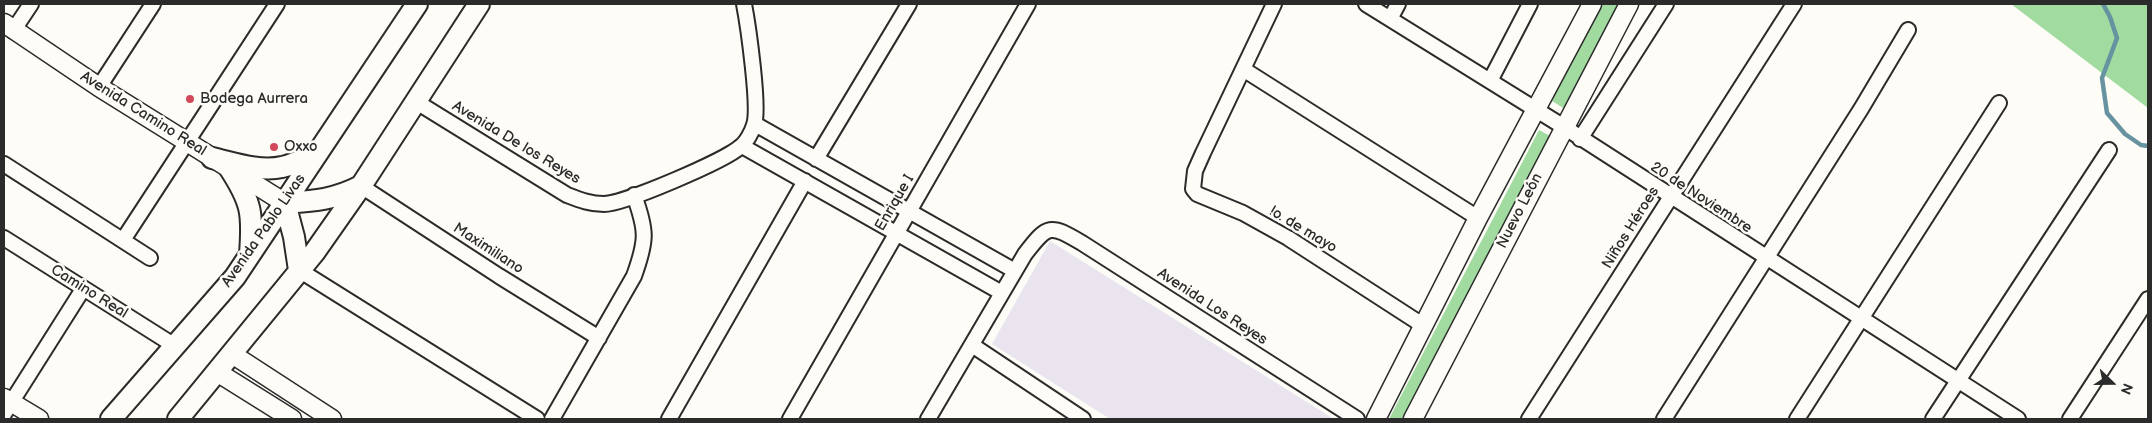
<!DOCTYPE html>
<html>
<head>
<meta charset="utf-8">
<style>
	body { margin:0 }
	#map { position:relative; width:2152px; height:423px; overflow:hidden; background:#fdfcf7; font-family:"Balsamiq Sans",sans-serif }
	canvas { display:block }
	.frame { position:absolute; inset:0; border:5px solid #2b2b2b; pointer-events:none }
	.north { position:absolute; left:2087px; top:358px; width:50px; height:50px; -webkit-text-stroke:4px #fdfcf7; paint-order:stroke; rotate:112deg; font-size:14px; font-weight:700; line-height:20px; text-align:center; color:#2b2b2b }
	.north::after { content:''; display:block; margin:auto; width:18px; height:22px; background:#2b2b2b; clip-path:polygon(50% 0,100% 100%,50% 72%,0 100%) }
</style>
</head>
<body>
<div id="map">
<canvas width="2152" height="423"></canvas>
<div class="frame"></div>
<div class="north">N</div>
</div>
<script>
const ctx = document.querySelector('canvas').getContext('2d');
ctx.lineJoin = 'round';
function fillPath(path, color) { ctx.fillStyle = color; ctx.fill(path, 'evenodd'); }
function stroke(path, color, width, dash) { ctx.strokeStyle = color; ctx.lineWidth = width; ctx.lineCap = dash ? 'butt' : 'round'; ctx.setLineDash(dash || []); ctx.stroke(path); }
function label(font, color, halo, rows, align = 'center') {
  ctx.font = font + ' "Balsamiq Sans",sans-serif'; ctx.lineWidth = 5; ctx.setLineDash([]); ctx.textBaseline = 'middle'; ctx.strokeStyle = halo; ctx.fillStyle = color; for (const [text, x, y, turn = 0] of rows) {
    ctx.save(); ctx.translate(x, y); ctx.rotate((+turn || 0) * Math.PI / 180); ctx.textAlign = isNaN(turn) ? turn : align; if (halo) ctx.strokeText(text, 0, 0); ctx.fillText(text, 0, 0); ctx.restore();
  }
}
const built = new Path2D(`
	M1050 241 1334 419H1110L992 344Z`);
const green = new Path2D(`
	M1603 4H1618L1565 109 1552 101Z
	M2011 4H2148V108Z
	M1539 130 1552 137 1404 419H1389Z`);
const stream = new Path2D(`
	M2103 4 2110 17 2117 38 2102 78 2107 113 2125 134 2141 145 2148 146`);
const minor = new Path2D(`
	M1274 4 1203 153 1195 171 1193 189 1197 194 1243 213 1288 238 1424 326
	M1366 4 1564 127 2018 419
	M1390 19 1398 4
	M13 31 31 4
	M1243 69 1478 218
	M1490 81 1530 4
	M99 87 153 4
	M415 101 567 195C580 200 590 204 604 204 624 204 724 161 740 147 746 143 752 132 754 125 760 108 748 25 744 4
	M755 124 1015 271
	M1580 139 1666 4
	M742 146 1002 293
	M816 159 909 4
	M4 164 150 258
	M361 186 499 276 599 338
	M4 238 175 346
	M123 240 277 4
	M299 270 537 419
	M972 345 1083 419
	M4 414 83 289
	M552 419 634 276C647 240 647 231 634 195
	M669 419 805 181
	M790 419 1028 4
	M928 419 1025 254C1048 224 1050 224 1082 243L1357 419
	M1529 419 1794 4
	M1664 419 1861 109 1908 30
	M1797 419 1999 103
	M1933 419 2109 150
	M2070 419 2148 299`);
const tertiary = new Path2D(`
	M4 23 99 87 285 203
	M232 354 332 419
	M217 372 292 419
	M4 398 39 419
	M1376 419 1478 218 1592 4
	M1413 419 1629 4`);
const secondary = new Path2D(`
	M212 158C234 163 260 172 282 167 295 165 306 157 318 151
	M230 169C252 203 253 214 250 254
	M299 270 294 237 285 203C314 201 334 200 361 186
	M111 419 235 277 417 4
	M178 419 314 253 361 186 479 4`);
const markers = [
	[190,99,5,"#d1495b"],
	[274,147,5,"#d1495b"]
];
const poiNames = [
	["Bodega Aurrera",200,99],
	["Oxxo",284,147]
];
const streetNames = [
	["Avenida Camino Real",143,114,32],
	["Avenida De los Reyes",516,143,31],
	["20 de Noviembre",1701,198,33],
	["Enrique I",895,203,-60],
	["Nuevo León",1520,211,-63],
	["Niños Héroes",1631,228,-58],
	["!o. de mayo",1303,230,31],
	["Avenida Pablo Livas",264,231,-55],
	["Maximiliano",488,249,33],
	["Camino Real",89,292,32],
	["Avenida Los Reyes",1212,307,33]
];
fillPath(built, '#eae4ef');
fillPath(green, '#a1dba0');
stroke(stream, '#6793a1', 4.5);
stroke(minor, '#2b2b2b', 18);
stroke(tertiary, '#2b2b2b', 21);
stroke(secondary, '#2b2b2b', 24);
stroke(minor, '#fdfcf7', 14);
stroke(tertiary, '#fdfcf7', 18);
stroke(secondary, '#fdfcf7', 20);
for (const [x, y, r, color] of markers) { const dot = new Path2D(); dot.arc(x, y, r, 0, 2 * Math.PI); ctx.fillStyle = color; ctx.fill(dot); stroke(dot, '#fdfcf7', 2); }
label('15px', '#2b2b2b', '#fdfcf7', poiNames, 'left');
label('15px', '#2b2b2b', '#fdfcf7', streetNames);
</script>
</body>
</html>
